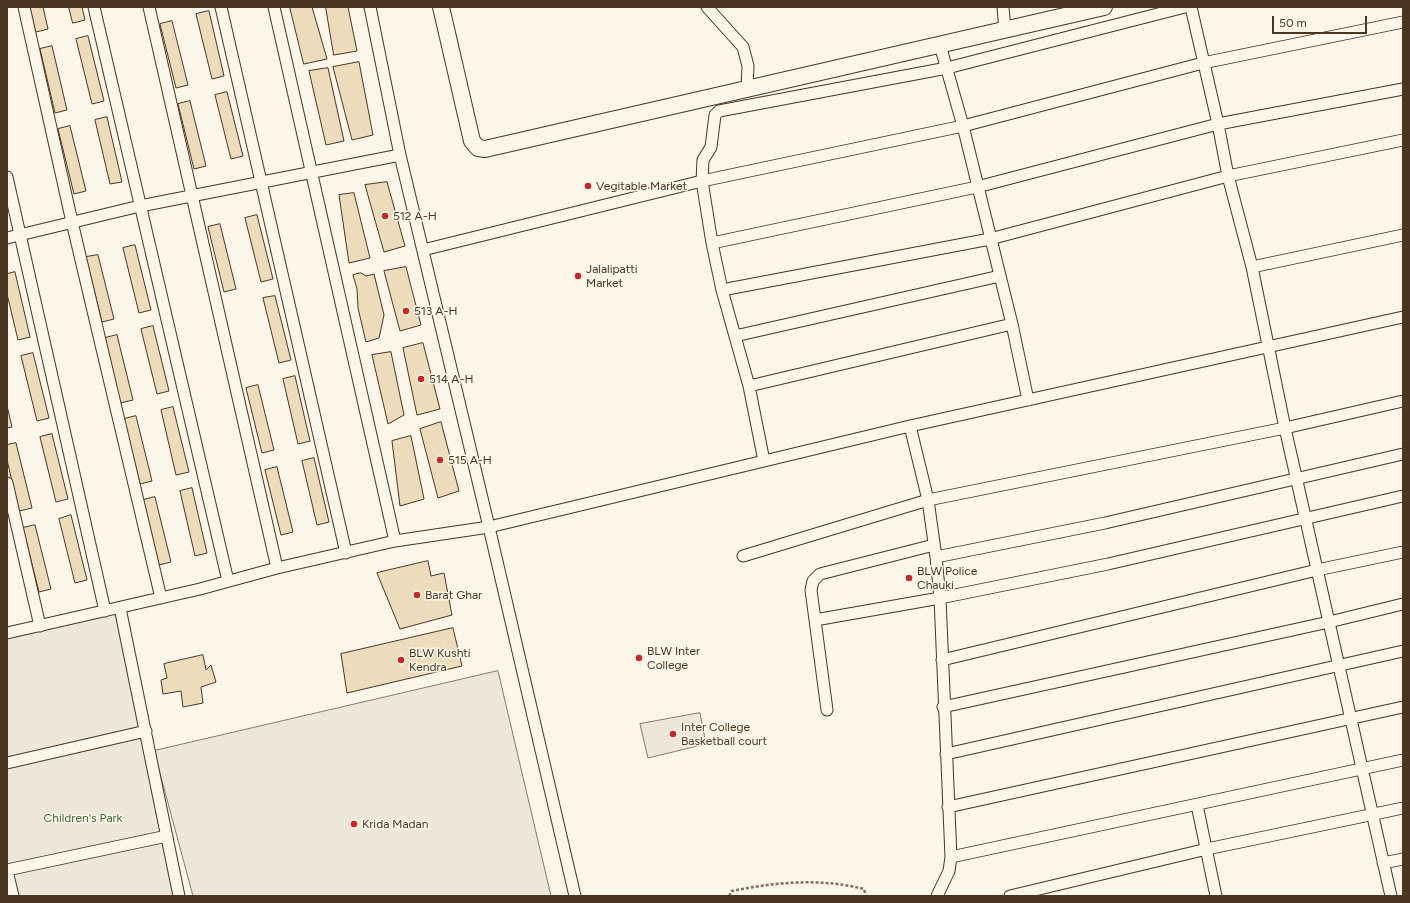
<!DOCTYPE html>
<html>
<head>
<meta charset="utf-8">
<style>
	body { margin:0 }
	#map { position:relative; width:1410px; height:903px; overflow:hidden; background:#fbf6e9; font-family:Figtree,sans-serif }
	canvas { display:block }
	.frame { position:absolute; inset:0; border:8px solid #4a3520; pointer-events:none }
	.scale { position:absolute; left:1272px; top:16px; width:95px; height:18px; box-sizing:border-box; border:2px solid #4a3520; border-top:0; padding-left:5px; font-size:12px; line-height:14px; white-space:nowrap; color:#4a3520; -webkit-text-stroke:3px #fbf6e9; paint-order:stroke }
</style>
</head>
<body>
<div id="map">
<canvas width="1410" height="903"></canvas>
<div class="frame"></div>
<div class="scale">50 m</div>
</div>
<script>
const ctx = document.querySelector('canvas').getContext('2d');
ctx.lineJoin = 'round';
function fillPath(path, color) { ctx.fillStyle = color; ctx.fill(path, 'evenodd'); }
function stroke(path, color, width, dash) { ctx.strokeStyle = color; ctx.lineWidth = width; ctx.lineCap = dash ? 'butt' : 'round'; ctx.setLineDash(dash || []); ctx.stroke(path); }
function label(font, color, halo, rows, align = 'center') {
  ctx.font = font + ' Figtree,sans-serif'; ctx.lineWidth = 3; ctx.setLineDash([]); ctx.textBaseline = 'middle'; ctx.strokeStyle = halo; ctx.fillStyle = color; for (const [text, x, y, turn = 0] of rows) {
    ctx.save(); ctx.translate(x, y); ctx.rotate((+turn || 0) * Math.PI / 180); ctx.textAlign = isNaN(turn) ? turn : align; if (halo) ctx.strokeText(text, 0, 0); ctx.fillText(text, 0, 0); ctx.restore();
  }
}
const green = new Path2D(`
	M120 608 175 896H13L7 870V633Z
	M498 671 551 896H193L154 751Z
	M700 713 706 744 648 758 640 724Z`);
const building = new Path2D(`
	M30 7H43L48 29 36 32Z
	M69 7H82L85 20 73 23Z
	M290 7H312L327 59 304 64Z
	M326 7H348L357 51 334 55Z
	M209 11 224 76 212 79 196 14Z
	M172 21 188 85 176 88 160 24Z
	M88 36 104 101 92 104 76 39Z
	M52 46 67 110 55 113 40 49Z
	M359 62 373 135 352 140 333 67Z
	M328 68 344 141 326 145 309 71Z
	M227 92 243 156 231 159 215 95Z
	M190 101 206 166 194 169 178 104Z
	M107 117 122 182 110 184 95 120Z
	M70 126 86 191 74 194 58 129Z
	M387 182 405 246 384 252 365 185Z
	M354 193 370 258 349 263 339 195Z
	M257 215 273 279 261 282 245 218Z
	M220 224 236 289 224 292 208 227Z
	M135 245 151 310 139 313 123 248Z
	M98 255 114 319 102 322 86 257Z
	M406 267 421 325 400 331 384 271Z
	M15 272 30 337 18 340 7 294V274Z
	M361 273 366 276 374 274 384 315 379 338 366 342 358 308 357 289 353 275Z
	M275 296 291 360 279 363 263 298Z
	M153 326 169 391 157 394 141 329Z
	M117 335 133 400 120 403 105 338Z
	M423 343 440 409 417 415 403 348Z
	M391 352 404 415 388 424 372 355Z
	M33 353 49 418 37 421 21 356Z
	M295 376 310 441 298 444 283 379Z
	M258 385 274 450 262 453 246 388Z
	M7 406 12 427 7 428Z
	M173 407 189 472 176 475 161 410Z
	M136 416 152 481 140 484 124 419Z
	M441 422 459 491 438 498 420 429Z
	M52 434 68 499 56 502 40 437Z
	M411 436 424 499 400 506 392 441Z
	M16 443 32 508 19 511 7 460V445Z
	M314 458 329 522 317 525 302 461Z
	M277 467 293 532 281 535 265 470Z
	M192 488 207 553 195 556 180 491Z
	M155 497 171 562 159 565 143 500Z
	M71 515 87 580 75 583 59 519Z
	M35 525 51 589 39 592 23 528Z
	M428 561 431 576 444 573 452 615 400 629 377 573Z
	M453 628 462 666 347 693 341 654Z
	M203 655 206 670 211 665 216 682 201 687 203 703 183 707 181 691 163 694 161 680 167 678 164 664Z`);
const path = new Path2D(`
	M729 896 732 891C775 882 821 878 864 889L866 896`);
const street = new Path2D(`
	M24 7 72 222 161 598
	M94 7 228 581
	M149 7 277 568
	M221 7 346 553
	M274 7 395 541
	M370 7 400 155 489 527 575 896
	M707 7 743 47 748 66 747 89
	M1003 7 1005 31
	M1185 7 947 68 719 111 715 115 711 147 703 160 702 181 712 243 977 187 1218 124 1403 89
	M1191 7 1218 124 1228 176 1252 267 1285 428 1391 896
	M940 45 963 126 1012 324 1028 400
	M7 177 105 611
	M7 238 140 206 400 155
	M712 243 722 290 749 386 764 461
	M423 250 702 181 963 126 1203 63 1403 22
	M1252 267 1403 235
	M722 290 990 239 1228 176 1403 140
	M735 336 1000 276
	M749 386 1012 324
	M910 426 928 500 936 557 940 598 951 857 949 871 937 896
	M7 483 40 626
	M743 556 928 500 1285 428 1403 401
	M936 557 1105 523 1403 454
	M120 608 179 896
	M815 620 940 598 1108 564 1403 496
	M7 633 200 589 277 568 395 541 489 527 910 426 1403 317
	M942 660 1317 570 1403 552
	M943 707 1329 622 1403 604
	M827 710 811 590 813 581 820 574 934 545
	M946 754 1403 651
	M7 763 146 731
	M1197 805 1216 896
	M948 807 1403 707
	M951 857 1403 760
	M1383 863 1403 859
	M7 870 167 836
	M7 871 13 896
	M1010 896 1207 849 1403 808`);
const secondary = new Path2D(`
	M441 7 472 141 478 148 485 149 1104 7`);
const markers = [
	[588,186,4,"#c62828"],
	[385,216,4,"#c62828"],
	[578,276,4,"#c62828"],
	[406,311,4,"#c62828"],
	[421,379,4,"#c62828"],
	[440,460,4,"#c62828"],
	[909,578,4,"#c62828"],
	[417,595,4,"#c62828"],
	[639,658,4,"#c62828"],
	[401,660,4,"#c62828"],
	[673,734,4,"#c62828"],
	[354,824,4,"#c62828"]
];
const poiNames = [
	["Vegitable Market",596,186],
	["512 A-H",393,216],
	["Jalalipatti",586,269],
	["Market",586,283],
	["513 A-H",414,311],
	["514 A-H",429,379],
	["515 A-H",448,460],
	["BLW Police",917,571],
	["Chauki",917,585],
	["Barat Ghar",425,595],
	["BLW Inter",647,651],
	["College",647,665],
	["BLW Kushti",409,653],
	["Kendra",409,667],
	["Inter College",681,727],
	["Basketball court",681,741],
	["Krida Madan",362,824]
];
const parkNames = [
	["Children's Park",83,818]
];
fillPath(green, '#ede6d9');
stroke(green, '#887966', 1);
fillPath(building, '#ecdcbc');
stroke(building, '#4a3520', 1);
stroke(street, '#4a3520', 13);
stroke(secondary, '#4a3520', 18);
stroke(path, '#7f6f5c', 2.5, [3, 2]);
stroke(street, '#fbf6e9', 11);
stroke(secondary, '#fbf6e9', 16);
for (const [x, y, r, color] of markers) { const dot = new Path2D(); dot.arc(x, y, r, 0, 2 * Math.PI); ctx.fillStyle = color; ctx.fill(dot); stroke(dot, '#fbf6e9', 1.5); }
label('12px', '#4a3520', '#fbf6e9', poiNames, 'left');
label('12px', '#436837', '#fbf6e9', parkNames);
</script>
</body>
</html>
